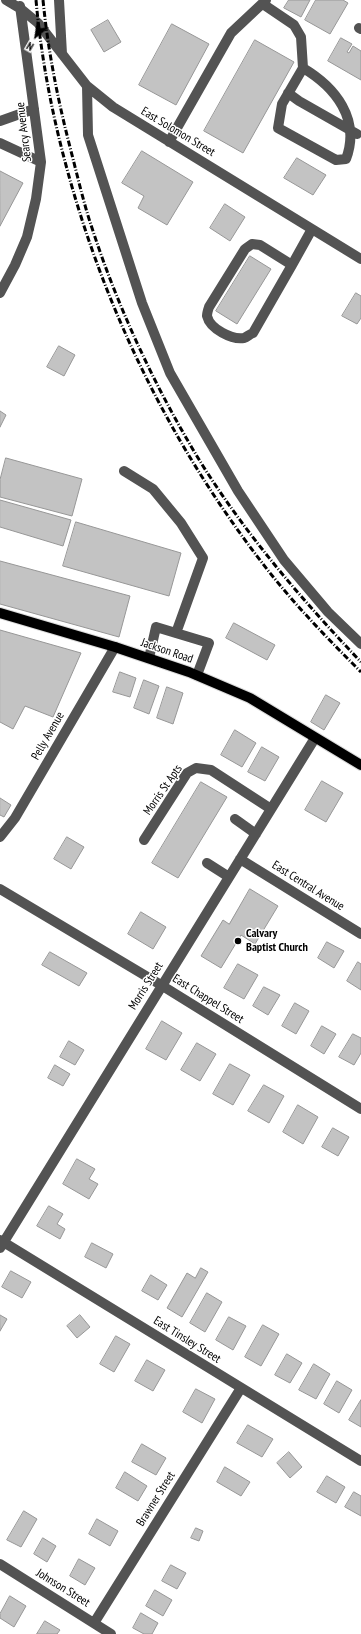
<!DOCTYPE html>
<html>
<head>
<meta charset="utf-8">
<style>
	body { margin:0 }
	#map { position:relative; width:361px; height:1634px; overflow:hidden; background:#fff; font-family:"PT Sans Narrow",sans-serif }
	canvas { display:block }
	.north { position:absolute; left:16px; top:16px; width:40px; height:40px; -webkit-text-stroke:3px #fff; paint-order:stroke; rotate:210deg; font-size:11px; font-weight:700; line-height:16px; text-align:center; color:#000 }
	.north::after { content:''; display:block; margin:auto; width:14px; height:18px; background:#000; clip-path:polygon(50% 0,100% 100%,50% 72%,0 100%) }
</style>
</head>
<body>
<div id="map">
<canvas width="361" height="1634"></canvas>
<div class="north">N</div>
</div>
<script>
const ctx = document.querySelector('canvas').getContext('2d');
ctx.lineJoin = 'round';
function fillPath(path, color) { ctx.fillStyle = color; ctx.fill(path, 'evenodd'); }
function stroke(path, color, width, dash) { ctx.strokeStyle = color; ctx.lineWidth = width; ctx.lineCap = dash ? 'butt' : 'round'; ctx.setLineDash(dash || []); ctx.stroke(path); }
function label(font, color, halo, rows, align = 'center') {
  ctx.font = font + ' "PT Sans Narrow",sans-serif'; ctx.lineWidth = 3; ctx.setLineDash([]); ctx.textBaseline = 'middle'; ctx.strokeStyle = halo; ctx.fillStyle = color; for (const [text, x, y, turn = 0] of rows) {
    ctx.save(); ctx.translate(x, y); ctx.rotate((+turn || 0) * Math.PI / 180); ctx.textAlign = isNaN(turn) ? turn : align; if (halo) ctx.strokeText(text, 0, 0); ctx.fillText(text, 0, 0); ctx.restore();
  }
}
const building = new Path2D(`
	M289 0H310L301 17 284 8Z
	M316 0H343L348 3 330 34 305 20Z
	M108 20 121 42 104 52 91 30Z
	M172 24 209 44 176 105 139 85Z
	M341 38 352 44 347 52 349 53 353 46 361 51V80L328 61Z
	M255 40 294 62 243 153 204 131Z
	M142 151 193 182 167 225 138 208 144 196 122 183Z
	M297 158 326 175 313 195 284 178Z
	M0 171 23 183 0 226Z
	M225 204 245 217 230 241 210 228Z
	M250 256 271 269 237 324 216 311Z
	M356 293 361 296V318L357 324 342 316Z
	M59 346 75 355 64 376 47 367Z
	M0 411 6 415 0 427Z
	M6 458 82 479 72 516 0 497V480Z
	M0 500 71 520 63 546 0 527Z
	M76 522 181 553 169 596 63 566Z
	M0 561 130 596 119 637 0 604Z
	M234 623 275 645 267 660 226 638Z
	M0 630 81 653 53 717 25 706 13 729 0 722Z
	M120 672 136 678 130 697 113 692Z
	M144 680 159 686 149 714 134 708Z
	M167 687 183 693 173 724 157 718Z
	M326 695 340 703 324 730 311 722Z
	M235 730 256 743 242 767 221 755Z
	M262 747 279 757 265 781 248 772Z
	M322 781 343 793 326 822 305 810Z
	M201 782 227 797 178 878 152 863Z
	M0 798 11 805 4 817 0 815Z
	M67 837 84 847 71 869 54 859Z
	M250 889 278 906 255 944 241 935 221 968 201 956 223 920 229 924Z
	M141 912 166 927 153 949 128 934Z
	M327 942 344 951 334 968 318 958Z
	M50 952 87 973 79 986 42 965Z
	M358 962 361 964V990L347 981Z
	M238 964 258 975 244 999 224 988Z
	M264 987 280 995 268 1015 253 1006Z
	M295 1003 309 1011 296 1034 282 1026Z
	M162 1021 182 1033 166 1060 146 1049Z
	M322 1026 336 1034 324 1054 311 1046Z
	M353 1034 361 1038V1053L354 1065 339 1057Z
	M69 1041 84 1050 75 1065 60 1057Z
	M197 1043 216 1054 200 1081 181 1070Z
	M230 1064 250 1075 233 1105 213 1094Z
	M55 1065 70 1074 63 1086 48 1078Z
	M264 1085 284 1096 269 1123 248 1111Z
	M298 1105 318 1117 303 1144 283 1132Z
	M333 1128 349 1137 338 1156 322 1147Z
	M77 1159 95 1169 89 1179 98 1184 89 1199 63 1184Z
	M49 1206 63 1214 57 1224 65 1229 60 1239 37 1226Z
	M92 1243 113 1254 106 1268 85 1257Z
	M201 1268 208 1272 182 1317 167 1308 187 1273 195 1278Z
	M11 1271 31 1282 22 1298 2 1287Z
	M151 1275 167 1285 158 1300 142 1291Z
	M207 1293 222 1302 205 1332 190 1323Z
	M0 1315 7 1319 0 1331Z
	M80 1315 90 1327 77 1338 67 1326Z
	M229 1317 246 1326 233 1350 216 1340Z
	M263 1325 279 1334 261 1366 245 1357Z
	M116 1336 130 1344 114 1372 100 1364Z
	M287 1354 302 1363 290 1383 275 1375Z
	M147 1360 165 1370 153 1391 135 1381Z
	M314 1364 330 1374 316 1399 299 1390Z
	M337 1381 352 1390 339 1413 324 1404Z
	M196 1389 215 1399 202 1423 183 1412Z
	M361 1400V1427L349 1420Z
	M248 1425 273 1439 262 1457 237 1443Z
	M142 1444 166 1458 156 1475 132 1462Z
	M289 1452 302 1467 290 1478 277 1463Z
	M225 1467 250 1482 241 1496 217 1482Z
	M125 1472 147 1486 138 1501 116 1488Z
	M327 1476 345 1487 336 1503 317 1492Z
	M354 1492 361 1496V1516L345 1507Z
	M24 1511 37 1519 21 1547 7 1540Z
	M97 1519 118 1531 110 1546 89 1534Z
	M196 1528 203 1531 199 1541 191 1538Z
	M43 1538 56 1546 47 1562 34 1554Z
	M79 1559 95 1568 85 1585 70 1576Z
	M171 1565 186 1573 177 1589 162 1581Z
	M155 1590 172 1600 163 1616 146 1606Z
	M10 1596 26 1606 14 1627 0 1618V1614Z
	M141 1613 158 1623 152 1634H144L133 1628Z
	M45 1621 60 1630 57 1634H37Z`);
const minor = new Path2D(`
	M6 0 21 9 38 23 87 86 113 107 361 259
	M59 0 62 54
	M263 4 294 25 301 37 303 68 282 104 278 128 336 160 346 159C361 119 335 87 303 68
	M359 28 361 29
	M87 86 88 135 142 303 170 373 238 491 284 560 328 612 361 644
	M288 93 299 101 357 134
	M0 121 34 109
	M169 142 231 33 266 0
	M0 143 41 162
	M292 265 260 245 252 244 245 249 209 307C208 310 207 314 207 316 210 329 232 340 244 338 247 337 250 334 253 333L292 265 312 229
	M0 293 15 265 27 237 36 199 41 162 20 6
	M124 471 153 489 181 523 203 558 176 633
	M149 658 156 627 209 643 197 675
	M235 819 256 834
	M0 837 15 818 115 647
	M144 840 187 773 196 768 211 770 271 809
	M240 859 361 934
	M207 863 229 877
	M0 889 161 985 361 1109
	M0 1240 361 1461
	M0 1248 315 738
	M0 1564 111 1634
	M94 1623 241 1388`);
const major = new Path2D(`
	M0 613 115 647 189 672 250 698 361 765`);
const rail = new Path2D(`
	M36 0C41 57 52 114 67 169 106 313 172 446 263 564 293 603 327 638 361 672
	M43 0C48 51 58 101 71 151 78 178 84 205 93 231 119 311 159 395 203 466 248 537 303 601 361 662`);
const markers = [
	[238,941,4,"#000"]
];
const streetNames = [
	["Searcy Avenue",24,132,-97],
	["East Solomon Street",178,132,31],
	["Jackson Road",167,651,19],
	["Pelly Avenue",48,736,-60],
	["Morris St Apts",163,790,-55],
	["East Central Avenue",308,886,32],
	["Morris Street",146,986,-58],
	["East Chappel Street",208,999,32],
	["East Tinsley Street",187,1340,32],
	["Brawner Street",156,1499,-58],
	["Johnson Street",63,1588,32]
];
const poiNames = [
	["Calvary",246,934],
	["Baptist Church",246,948]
];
fillPath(building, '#c3c3c3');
stroke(building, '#979797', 1);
stroke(major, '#dbdbdb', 12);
stroke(minor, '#535353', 10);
stroke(major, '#000', 10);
stroke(rail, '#000', 3, [6, 2, 1, 2]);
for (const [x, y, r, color] of markers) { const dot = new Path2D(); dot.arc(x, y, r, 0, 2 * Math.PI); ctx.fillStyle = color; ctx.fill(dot); stroke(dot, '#fff', 1.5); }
label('12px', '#000', '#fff', streetNames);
label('bold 12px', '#000', '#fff', poiNames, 'left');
</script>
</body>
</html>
